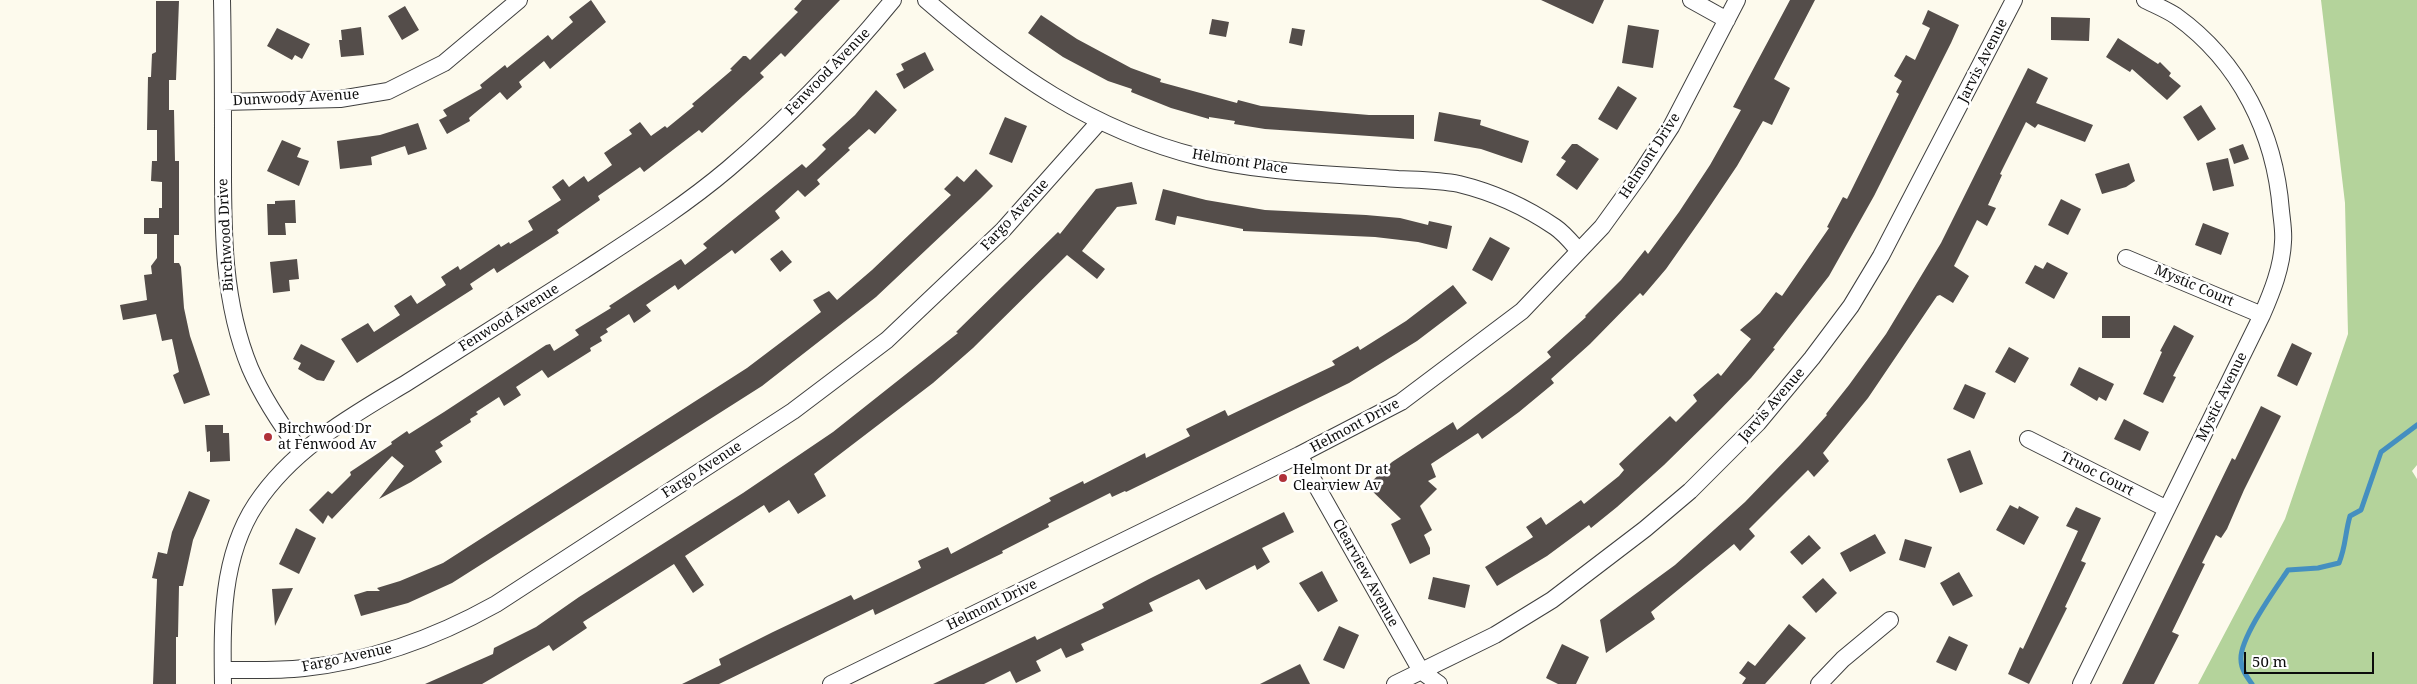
<!DOCTYPE html>
<html>
<head>
<meta charset="utf-8">
<style>
	body { margin:0 }
	#map { position:relative; width:2417px; height:684px; overflow:hidden; background:#fdfaed; font-family:"Noto Serif",serif }
	canvas { display:block }
	.scale { position:absolute; left:2244px; top:652px; width:130px; height:22px; box-sizing:border-box; border:2px solid #0c0c0c; border-top:0; padding-left:6px; font-size:15px; line-height:18px; white-space:nowrap; color:#0c0c0c; -webkit-text-stroke:4px #fff; paint-order:stroke }
</style>
</head>
<body>
<div id="map">
<canvas width="2417" height="684"></canvas>
<div class="scale">50 m</div>
</div>
<script>
const ctx = document.querySelector('canvas').getContext('2d');
ctx.lineJoin = 'round';
function fillPath(path, color) { ctx.fillStyle = color; ctx.fill(path, 'evenodd'); }
function stroke(path, color, width, dash) { ctx.strokeStyle = color; ctx.lineWidth = width; ctx.lineCap = dash ? 'butt' : 'round'; ctx.setLineDash(dash || []); ctx.stroke(path); }
function label(font, color, halo, rows, align = 'center') {
  ctx.font = font + ' "Noto Serif",serif'; ctx.lineWidth = 5; ctx.setLineDash([]); ctx.textBaseline = 'middle'; ctx.strokeStyle = halo; ctx.fillStyle = color; for (const [text, x, y, turn = 0] of rows) {
    ctx.save(); ctx.translate(x, y); ctx.rotate((+turn || 0) * Math.PI / 180); ctx.textAlign = isNaN(turn) ? turn : align; if (halo) ctx.strokeText(text, 0, 0); ctx.fillText(text, 0, 0); ctx.restore();
  }
}
const forest = new Path2D(`
	M2321 0H2417V465L2412 471 2417 479V684H2198L2285 519 2348 334 2345 203Z`);
const stream = new Path2D(`
	M2252 684C2247 677 2241 669 2241 660 2239 639 2276 588 2288 570L2318 568 2339 563C2346 546 2345 533 2350 516L2361 510 2381 452 2417 425`);
const building = new Path2D(`
	M591 0 606 22 550 69 544 61 519 82 522 87 507 100 500 92 469 118 470 121 447 134 439 120 447 116 443 110 482 88 480 85 505 65 507 68 548 35 552 40 573 22 569 17Z
	M802 0H840L785 57 781 53 760 73 764 77 702 133 699 130 644 172 640 167 598 196 600 200 557 230 559 233 497 273 494 268 470 284 473 289 357 363 341 339 368 323 374 332 400 315 394 306 411 295 417 304 446 285 441 277 458 266 460 270 499 244 501 247 509 242 510 244 533 230 528 221 561 200 552 187 563 179 569 187 584 176 588 182 612 165 604 153 632 134 629 130 640 122 651 136 665 126 667 128 694 106 692 104 732 70 730 69 743 56H746L750 60 798 12 794 9Z
	M1541 0H1604L1593 24Z
	M1790 0H1815L1774 79 1790 88 1772 125 1763 121 1737 166 1704 215 1666 269 1643 296 1640 293 1590 344 1551 379 1554 383 1519 412 1482 439 1478 433 1431 464 1436 477 1428 481 1437 489 1420 506 1432 530 1424 535 1430 548V554L1410 564 1391 524 1401 519 1367 486 1392 462 1453 422 1457 430 1510 390 1551 357 1547 352 1586 317 1585 316 1621 280 1645 250 1648 254 1679 212 1710 165 1741 110 1733 107Z
	M156 1H179L176 80H169V110H174L175 161H179V235H174V263H179L181 267 184 308 190 336 210 395 184 404 173 375 179 372 172 339 162 341 156 314 123 320 120 305 147 300 144 275 152 274 151 266 157 258V234H144V218H159V208H162V182L151 181 152 161H157V130H147L148 77H151L152 54 156 52Z
	M405 6 419 30 402 40 388 16Z
	M1928 10 1959 25 1951 43 1874 196 1829 276 1773 348 1775 349 1751 378 1714 416 1664 465 1617 507 1591 528 1589 525 1547 556 1497 586 1485 567 1533 537 1526 527 1541 517 1546 525 1581 500 1584 504 1619 476 1624 470 1619 464 1670 416 1676 422 1697 401 1693 395 1718 373 1721 376 1751 339 1740 330 1760 313 1776 292 1782 296 1829 228 1827 227 1843 197 1847 199 1899 94 1896 92 1902 81 1894 76 1906 55 1915 60 1930 28 1922 24Z
	M1041 15 1077 39 1131 68 1161 79 1160 82 1237 103 1238 100 1261 106 1369 115H1414V139L1265 129 1234 124 1235 121 1209 117V119L1171 108 1131 92 1132 89 1108 81 1063 57 1028 33Z
	M2051 17 2090 18 2089 41 2051 40Z
	M1212 19 1229 22 1226 37 1209 34Z
	M1628 25 1659 30 1653 68 1622 63Z
	M361 27 364 55 341 57 339 40H342L341 30Z
	M277 28 310 44 302 59 295 55 292 60 267 46Z
	M1292 28 1305 30 1302 46 1289 43Z
	M2118 38 2158 64 2160 62 2171 73 2169 76 2181 86 2167 100 2132 69 2130 72 2106 57Z
	M925 52 934 70 904 89 896 74 904 70 901 64Z
	M2028 68 2048 78 2036 103 2093 125 2085 142 2038 124 2035 128 2026 122 2000 174 2002 175 1988 205 1996 208 1987 226 1977 220 1954 266 1969 276 1953 303 1940 295 1937 296 1868 398 1823 453 1829 461 1814 477 1808 470 1749 529 1755 536 1740 551 1734 544 1651 612 1655 619 1606 653 1600 620 1675 565 1745 502 1800 445 1827 415 1826 414 1849 385 1886 334 1941 243Z
	M1618 86 1637 98 1617 130 1598 119Z
	M876 90 897 110 875 134 869 129 848 148 850 150 817 180 820 184 805 197 798 190 775 211 780 218 735 254 732 250 678 290 675 285 646 305 651 311 634 323 629 314 606 329 608 332 600 337 602 341 590 348 591 351 548 378 542 370 516 387 521 395 504 406 499 397 476 412 478 414 470 419 471 422 440 442 443 446 435 451 442 462 411 482 379 499 404 466 392 456 332 519 328 515 323 524 309 510 328 491 332 494 351 475 350 472 392 444 391 442 407 431 409 434 444 412 546 345 550 344 554 351 579 335 575 330 611 308 609 306 681 259 685 265 707 248 703 244 802 164 806 168 816 159 826 149 822 145 855 115Z
	M2201 105 2216 129 2198 141 2183 117Z
	M1439 112 1481 120 1480 125 1529 141 1522 163 1481 149 1434 141Z
	M1005 117 1027 126 1012 163 989 154Z
	M418 123 427 149 408 155 405 146 371 157 372 165 340 169 337 141 380 135Z
	M282 140 301 148 297 157 309 161 299 186 267 171Z
	M1572 144H1577L1599 159 1577 190 1556 175 1566 161 1561 158Z
	M2243 144 2249 159 2234 164 2229 149Z
	M2228 158 2234 186 2213 191 2206 163Z
	M2129 163 2135 181 2126 187 2102 194 2095 174Z
	M976 169 993 186 980 199 876 297 762 386 452 583 408 603 361 616 354 595 367 591H380L377 588 400 581 443 563 747 368 821 312 813 300 829 291 837 300 872 270 951 195 944 189 957 176 964 182Z
	M1132 182 1137 204 1117 207 1082 251 1105 269 1097 279 1067 255 973 348 933 383 814 474 826 496 798 514 789 500 769 513 764 505 685 556 704 585 693 593 674 564 583 622 587 628 553 651 549 645 482 684H425L493 654 494 648 536 627 579 597 743 493 833 432 958 333 956 332 1058 232 1060 234 1096 189Z
	M1163 189 1206 200 1265 210 1366 215 1400 218 1428 225 1429 221 1452 226 1447 249 1418 242 1375 237 1243 231V229L1177 216 1175 225 1155 220Z
	M2061 199 2081 209 2068 235 2048 225Z
	M295 200 296 223H285L286 235H268L267 204H275V201Z
	M2203 223 2229 233 2221 255 2195 245Z
	M1490 237 1510 248 1492 281 1472 270Z
	M782 250 792 262 780 272 770 259Z
	M297 259 299 279 289 280 290 291 273 293 270 262Z
	M2047 262 2068 273 2054 299 2025 283 2035 265 2043 269Z
	M1453 285 1467 303 1417 341 1349 383 1126 492 1125 491 1112 497 1110 493 1048 524 1049 527 1002 551 1003 553 875 615 873 609 719 684H682L721 665 719 659 773 632 851 595 854 600 921 568 918 561 948 547 951 554 1051 501 1049 498 1083 481 1084 484 1145 453 1146 458 1190 436 1186 429 1225 410 1228 416 1335 365 1332 361 1358 346 1360 350 1406 321Z
	M2102 316H2130V338H2102Z
	M2174 325 2194 336 2173 376 2176 377 2163 403 2143 394 2162 352 2160 351Z
	M2292 343 2312 353 2297 386 2277 376Z
	M301 344 335 361 324 381 317 380 298 369 301 363 293 359Z
	M2009 347 2029 358 2015 383 1995 372Z
	M2079 367 2114 384 2106 401 2099 397 2097 401 2070 385Z
	M1965 384 1986 393 1974 419 1953 409Z
	M2261 406 2281 416 2244 490 2227 529 2221 538 2216 535 2202 563 2205 564 2172 632 2179 635 2154 684H2122L2232 458 2235 460Z
	M2124 419 2149 432 2140 451 2114 439Z
	M205 425H223V433H229L230 461 210 462V451L207 452Z
	M1970 450 1983 484 1960 493 1947 459Z
	M189 491 210 500 193 540 183 586H179L178 637H176V684H153L157 579 152 578 158 552 167 554 172 532Z
	M2010 505 2018 509 2019 506 2039 517 2024 545 1996 530Z
	M2076 507 2101 518 2081 561 2086 563 2065 607 2067 608 2029 684 2008 674 2020 647 2023 649 2078 531 2066 526Z
	M1284 512 1294 532 1262 548 1270 562 1257 570 1255 565 1206 590 1199 579 1149 603 1153 611 1081 644 1084 650 1066 658 1061 648 1036 661 1041 671 1016 683 1010 671 984 684H933L1035 636 1037 640 1104 608 1102 604 1149 579Z
	M296 528 316 538 299 574 279 564Z
	M1875 534 1886 553 1850 572 1840 553Z
	M1809 535 1821 548 1802 565 1790 552Z
	M1905 539 1932 547 1925 568 1899 560Z
	M1322 571 1338 601 1318 612 1299 583Z
	M1959 572 1973 596 1953 606 1940 583Z
	M1433 577 1470 585 1465 608 1428 599Z
	M1823 578 1837 593 1816 613 1802 597Z
	M293 588 275 626 272 589Z
	M1789 624 1806 638 1765 684H1742L1746 678 1739 673 1748 661 1755 666Z
	M1339 626 1359 635 1344 669 1323 660Z
	M1949 636 1968 645 1956 671 1936 662Z
	M1562 644 1589 657 1576 684H1558L1546 678Z
	M1300 664 1310 684H1260Z`);
const minor = new Path2D(`
	M222 0C223 49 223 98 223 148 223 222 221 298 250 368 263 398 281 425 301 452
	M926 0C1009 72 1091 130 1199 157 1260 173 1335 174 1398 179 1418 180 1439 180 1459 184 1492 192 1527 208 1555 227 1564 233 1572 243 1579 251
	M1691 0 1727 20
	M223 102 340 99 388 91 444 63 519 0
	M2126 258 2262 315
	M2028 439 2167 509
	M1299 455 1421 671 1439 684
	M223 670C249 670 277 671 304 668 371 661 437 637 496 604L793 411 887 340 1003 230 1099 122
	M223 684C222 623 221 557 256 504 294 447 352 416 408 382 467 345 525 308 583 271 632 239 683 207 728 169 788 118 843 61 893 0
	M831 684 1299 455 1401 402 1522 311 1602 227 1641 173 1671 127 1737 0
	M1395 684 1495 635 1552 600 1645 529 1690 491 1758 423 1812 358 1851 306 1881 256 2014 0
	M1819 684 1843 659 1890 620
	M2081 684 2262 315C2272 292 2282 267 2283 242 2284 232 2282 221 2281 211 2275 133 2240 62 2176 16 2167 10 2155 5 2145 0`);
const markers = [
	[268,437,5,"#af3138"],
	[1283,478,5,"#af3138"]
];
const streetNames = [
	["Jarvis Avenue",1983,61,-63],
	["Fenwood Avenue",828,72,-46],
	["Dunwoody Avenue",296,98,-3],
	["Helmont Drive",1650,156,-57],
	["Helmont Place",1240,162,9],
	["Fargo Avenue",1015,215,-47],
	["Birchwood Drive",226,235,-93],
	["Mystic Court",2194,286,23],
	["Fenwood Avenue",509,318,-32],
	["Mystic Avenue",2222,397,-64],
	["Jarvis Avenue",1772,405,-49],
	["Helmont Drive",1355,426,-28],
	["Fargo Avenue",702,470,-33],
	["Truoc Court",2097,474,27],
	["Clearview Avenue",1365,573,61],
	["Helmont Drive",992,605,-26],
	["Fargo Avenue",347,658,-12]
];
const poiNames = [
	["Birchwood Dr",278,429],
	["at Fenwood Av",278,445],
	["Helmont Dr at",1293,470],
	["Clearview Av",1293,486]
];
fillPath(forest, '#b4d39b');
stroke(stream, '#448fc0', 5);
fillPath(building, '#544d4a');
stroke(minor, '#3f3f3f', 18);
stroke(minor, '#fff', 16);
for (const [x, y, r, color] of markers) { const dot = new Path2D(); dot.arc(x, y, r, 0, 2 * Math.PI); ctx.fillStyle = color; ctx.fill(dot); stroke(dot, '#fff', 2); }
label('14px', '#0c0c0c', '#fff', streetNames);
label('14px', '#0c0c0c', '#fff', poiNames, 'left');
</script>
</body>
</html>
